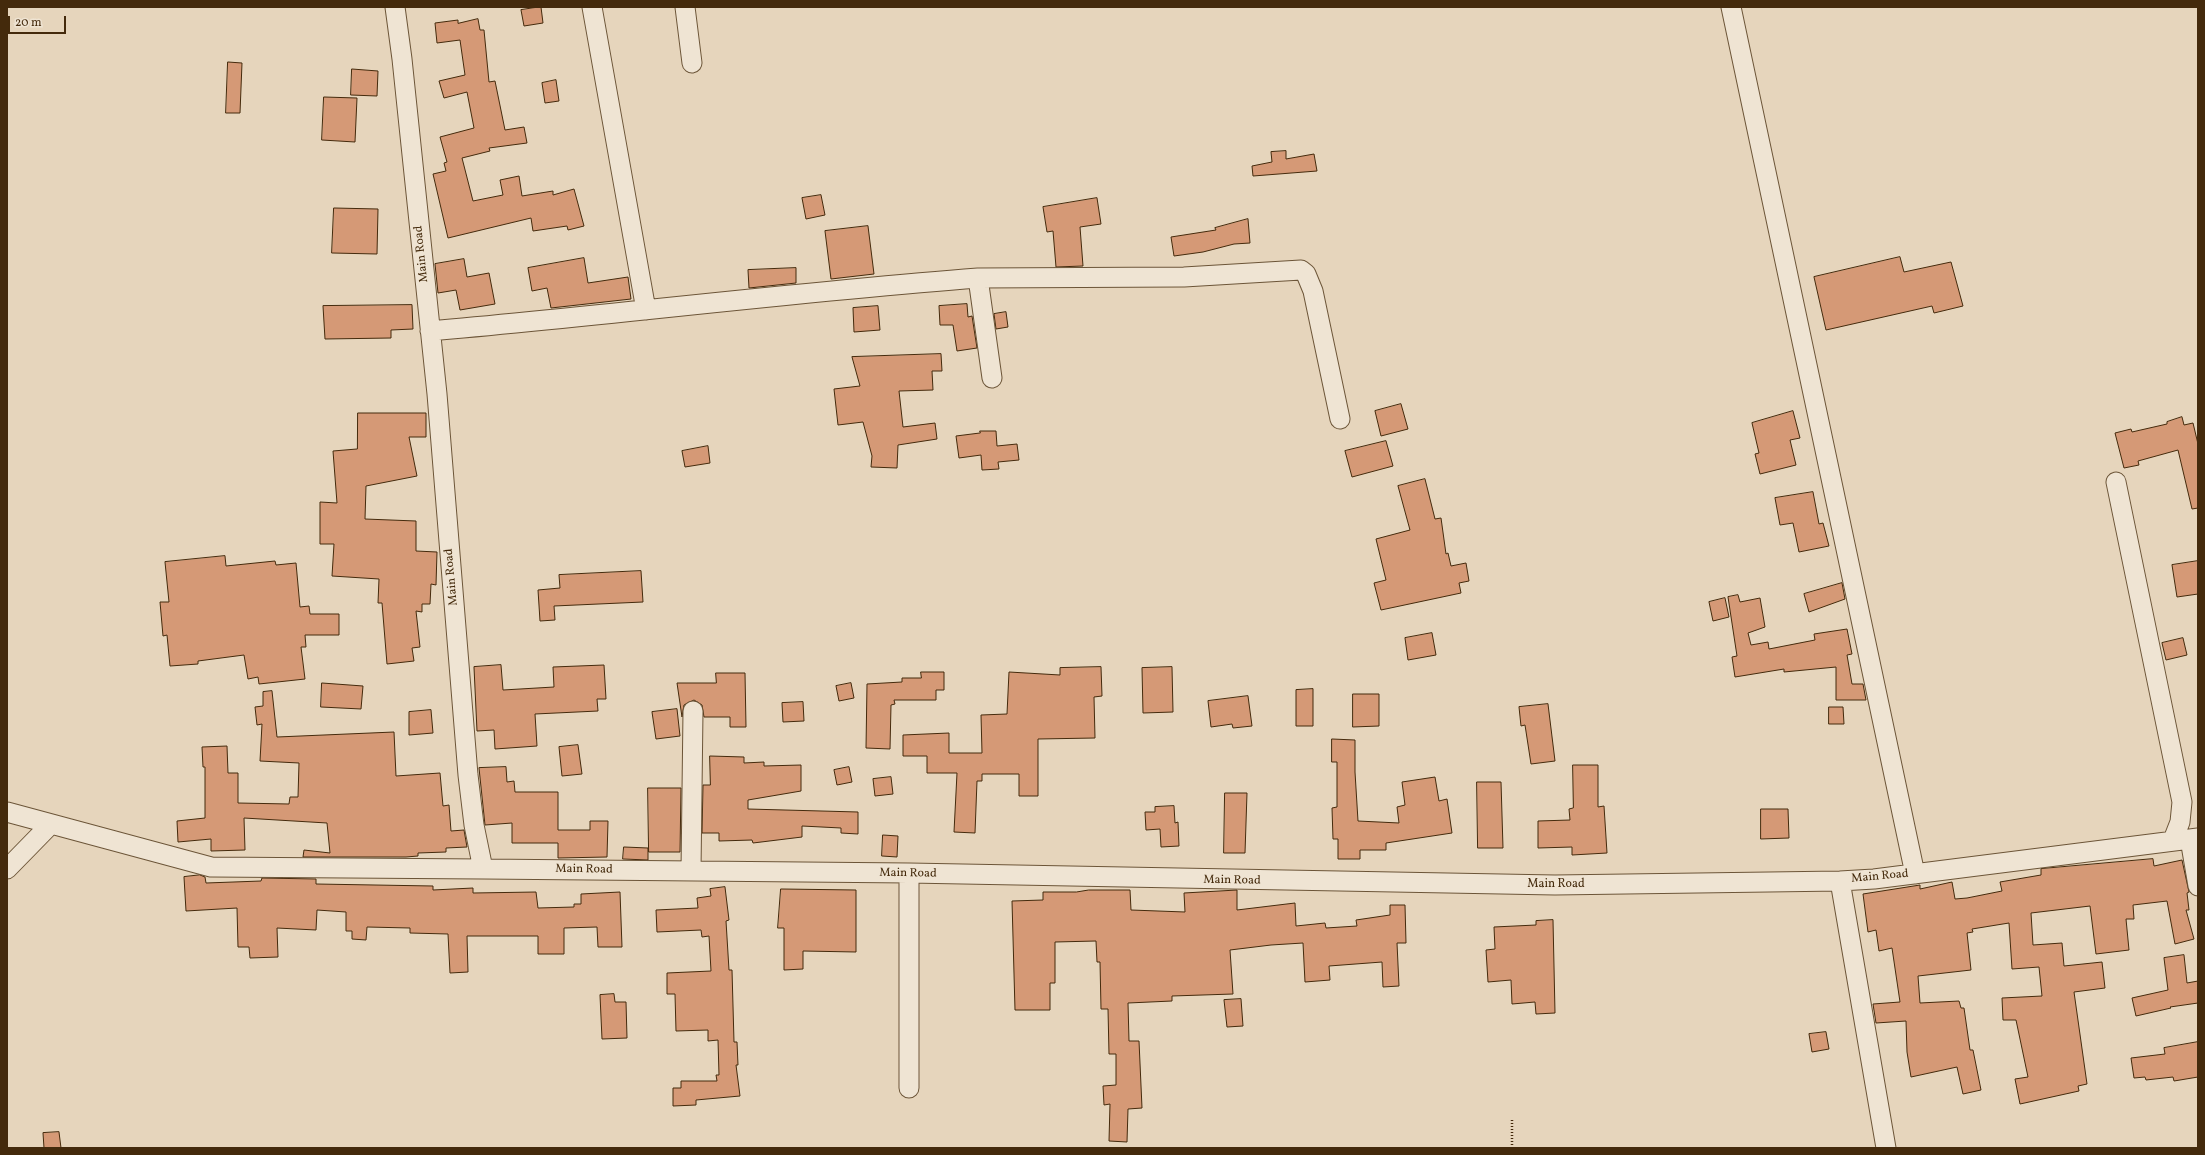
<!DOCTYPE html>
<html>
<head>
<meta charset="utf-8">
<style>
	body { margin:0 }
	#map { position:relative; width:2205px; height:1155px; overflow:hidden; background:#e6d5bc; font-family:Vollkorn,serif }
	canvas { display:block }
	.frame { position:absolute; inset:0; border:8px solid #442a0c; pointer-events:none }
	.scale { position:absolute; left:8px; top:16px; width:58px; height:18px; box-sizing:border-box; border:2px solid #442a0c; border-top:0; padding-left:5px; font-size:12px; line-height:14px; white-space:nowrap; color:#442a0c; -webkit-text-stroke:3px #efe4d3; paint-order:stroke }
</style>
</head>
<body>
<div id="map">
<canvas width="2205" height="1155"></canvas>
<div class="frame"></div>
<div class="scale">20 m</div>
</div>
<script>
const ctx = document.querySelector('canvas').getContext('2d');
ctx.lineJoin = 'round';
function fillPath(path, color) { ctx.fillStyle = color; ctx.fill(path, 'evenodd'); }
function stroke(path, color, width, dash) { ctx.strokeStyle = color; ctx.lineWidth = width; ctx.lineCap = dash ? 'butt' : 'round'; ctx.setLineDash(dash || []); ctx.stroke(path); }
function label(font, color, halo, rows, align = 'center') {
  ctx.font = font + ' Vollkorn,serif'; ctx.lineWidth = 3.5; ctx.setLineDash([]); ctx.textBaseline = 'middle'; ctx.strokeStyle = halo; ctx.fillStyle = color; for (const [text, x, y, turn = 0] of rows) {
    ctx.save(); ctx.translate(x, y); ctx.rotate((+turn || 0) * Math.PI / 180); ctx.textAlign = isNaN(turn) ? turn : align; if (halo) ctx.strokeText(text, 0, 0); ctx.fillText(text, 0, 0); ctx.restore();
  }
}
const building = new Path2D(`
	M541 7 543 23 524 26 521 10Z
	M478 19 480 30H484L489 82 495 81 505 130 524 127 527 143 489 148 490 151 462 158 473 201 503 195 500 180 519 176 522 196 553 191V195L574 189 584 226 568 230 567 226 533 231 531 218 448 238 433 174 446 171 444 163 447 162 440 137 474 128 467 92 444 98 439 81 465 75 460 40 437 43 435 23 458 20V23Z
	M228 62 242 63 240 113H226Z
	M352 69 378 71 377 96 351 95Z
	M556 80 559 101 545 103 542 83Z
	M324 97 357 98 355 142 322 140Z
	M1286 151V159L1314 154 1317 171 1253 176 1252 166 1272 162 1271 152Z
	M821 195 825 215 806 219 802 198Z
	M1097 198 1101 224 1080 227 1083 266 1056 267 1053 231 1047 232 1043 207Z
	M334 208 378 209 377 254 332 253Z
	M1248 219 1250 243 1234 244 1203 252 1174 256 1171 237 1216 230 1215 228Z
	M868 226 874 274 831 279 825 231Z
	M1900 257 1904 272 1951 262 1963 306 1934 313 1932 306 1826 330 1814 277Z
	M584 258 588 283 628 277 631 299 551 308 547 288 532 291 528 268Z
	M464 259 467 277 489 273 495 304 460 310 456 290 438 293 435 264Z
	M796 268V283L749 288 748 270Z
	M967 304 968 317 972 316 977 348 957 351 953 325H940L939 306Z
	M412 305 413 329 391 330V338L325 339 323 306Z
	M878 306 880 330 854 332 853 308Z
	M1006 312 1008 327 996 329 994 314Z
	M941 354 942 371H932L933 390 899 391 903 427 935 423 937 439 898 445 897 468 871 467 872 456 863 422 838 425 834 389 860 386 852 357Z
	M1401 404 1408 429 1381 436 1375 411Z
	M1793 411 1800 438 1790 440 1796 465 1760 474 1755 454 1759 453 1752 423Z
	M358 413H426V437H409L417 476 366 486 365 519 416 521V551L437 552 436 585 431 584 430 604H422V612L416 611 420 647 412 648 414 661 387 664 382 603H378L379 579 332 576 334 544H320V502L337 503 333 451 357 449Z
	M2182 417 2184 425 2193 423 2198 444V508L2192 509 2178 450 2138 461 2139 465 2124 468 2115 433 2131 429 2132 432 2167 424V422Z
	M980 431H996L997 446 1017 444 1019 460 998 462 999 469 982 470 981 455 959 458 956 436 980 433Z
	M1386 441 1393 466 1352 477 1345 451Z
	M708 446 710 463 685 467 682 451Z
	M1425 479 1435 519 1441 518 1446 554 1448 553 1451 566 1466 563 1469 581 1459 583 1461 593 1381 610 1374 583 1386 580 1376 539 1410 530 1398 486Z
	M1813 492 1819 524 1823 523 1829 546 1799 552 1793 523 1780 525 1775 498Z
	M225 556 226 566 275 561 276 565 296 563 300 607 309 606 310 614H339V635H305L306 647H301L305 679 259 684 258 677 248 679 244 655 198 661V664L170 666 167 635 163 636 160 602H169L165 562Z
	M2198 561V594L2177 597 2172 565Z
	M641 571 643 602 554 606 555 620 540 621 538 590 560 588 559 575Z
	M1842 583 1845 599 1809 612 1804 594Z
	M1738 595 1740 602 1760 598 1765 627 1748 633 1751 645 1768 642 1769 649 1815 640 1814 634 1847 629 1852 654 1847 655 1852 684H1863L1866 700H1836V667L1784 672V669L1735 677 1732 657 1737 656 1728 597Z
	M1725 598 1729 617 1713 621 1709 602Z
	M1432 633 1436 655 1408 660 1405 638Z
	M2183 638 2187 655 2166 660 2162 643Z
	M501 665 503 690 554 687 553 667 604 665 606 699H597L598 711 535 714 537 746 495 749 494 730 477 731 474 667Z
	M1101 667 1102 696 1094 697 1095 738 1038 739V796H1019V774H982V781H977L975 833 954 832 957 773H927V756H903V735L949 733V753H982L981 715 1007 714 1009 672 1060 675V668Z
	M1172 667 1173 712 1143 713 1142 668Z
	M921 672H944V690H936V700H894L895 704 891 705 890 749 866 748 867 684 902 682V678H921Z
	M716 673H745L746 727H730V717H704L702 705 694 700 684 705 682 717 677 683H716Z
	M322 683 363 686 361 709 321 707Z
	M851 683 854 698 839 701 836 686Z
	M1313 689V726H1296V690Z
	M272 691 277 737 394 732 396 776 440 773 443 806 449 805 451 831 464 830 467 847 446 848V852L418 853V856L406 857H303L304 850 330 853 327 823 244 818 245 850 211 851V839L178 842 177 821 205 818V767H203L202 747 227 746 228 773H238V803L289 804 290 797H298L299 763 260 761 262 724 257 725 255 707 263 706V692Z
	M1353 694H1379V726L1353 727Z
	M1248 696 1252 726 1233 728 1232 724 1211 727 1208 701Z
	M803 702 804 721 783 722 782 703Z
	M1548 704 1555 761 1531 764 1525 725 1521 726 1519 707Z
	M1829 707H1843L1844 724H1829Z
	M677 709 680 736 656 739 652 712Z
	M431 710 433 733 409 735V712Z
	M1332 739 1355 740V772L1358 821 1399 823 1397 807 1405 805 1402 782 1435 777 1439 801 1447 799 1452 833 1386 843V850H1360V859H1338V839H1333L1332 808 1337 807V762H1332Z
	M578 745 582 774 562 776 559 747Z
	M710 756 744 757V763L764 762V766L801 765V791L748 800V809L858 812V834L841 833V828L802 826V837L753 843 752 840 719 841V833H702L703 785H710Z
	M1573 765H1598V807L1604 806 1607 853 1572 855V847L1538 848V821L1570 820 1569 809 1573 808Z
	M506 767 507 782 514 781 515 792H558V830H590V821H608L607 857 558 858V843H512V823L485 825 479 768Z
	M849 767 852 782 837 785 834 770Z
	M891 777 893 794 875 796 873 779Z
	M1477 782H1501L1503 848H1478Z
	M648 788H681L680 852H649Z
	M1225 793H1247L1245 853H1224Z
	M1174 806 1175 823 1178 822 1179 846 1161 847 1160 829 1146 830 1145 812H1155V807Z
	M1761 809H1788L1789 838 1761 839Z
	M883 835 898 836 897 857 882 856Z
	M624 847 648 848V860L623 859Z
	M2153 859 2154 866 2182 860 2189 892 2187 893 2189 910H2186L2194 939 2175 944 2167 901 2133 905 2134 919H2126L2129 950 2096 954 2090 906 2031 913 2033 945 2062 943 2064 966 2102 962 2105 988 2074 992 2087 1084 2078 1086 2079 1091 2020 1104 2015 1079 2028 1077 2016 1020H2003L2002 998 2042 996 2039 967 2012 969 2009 923 1972 929 1973 932 1967 933 1971 970 1918 976 1920 1003 1959 1001 1961 1008H1964L1970 1050H1973L1981 1090 1963 1094 1957 1067 1911 1077 1907 1052 1906 1021 1876 1023 1873 1004 1900 1002 1892 948 1879 951 1876 930 1868 932 1863 894 1920 885V889L1952 882 1955 899 1967 898 2002 891 2000 882 2041 875V869Z
	M200 875 205 877 206 883 261 881 262 878 316 879V884L433 886V890L473 888V893L536 892 538 908 574 907V904H581V894L620 892 622 947H598L597 927 564 928V954H538V936H467L468 972 450 973 448 934 410 933V928L367 927 366 940 352 939V931H346V912L317 910 316 930 277 928 278 957 250 958 249 947H238L237 908 186 911 184 877Z
	M725 887 729 920 726 921 729 970H732L734 1042H737L738 1065H736L740 1096 696 1100V1105L673 1106V1088H681V1081H717L716 1075H719L718 1040 708 1041V1030L676 1031 675 994H667V973L711 971 709 936 702 937 701 930 657 932 656 910 698 908 697 898 711 896 710 889Z
	M781 889 856 890V952L803 951V969L784 970V928H778Z
	M1089 890H1130L1131 910 1185 912 1184 893 1237 890V910L1295 903 1296 926 1325 923 1326 928 1357 926 1356 920 1390 915V905H1405L1406 943H1397L1399 986 1383 987 1382 962 1329 966 1330 980 1305 982 1303 943 1271 945 1230 950 1233 994 1172 996V1001L1128 1003 1129 1041H1139L1142 1108 1128 1109 1127 1142 1109 1141 1110 1104 1104 1105 1103 1086 1116 1085V1054H1109L1108 1009H1101L1100 962H1097L1096 941 1055 942V983H1050V1010H1015L1012 901 1043 900V892H1076Z
	M1553 920 1555 1013 1536 1014 1535 1002 1512 1004 1511 980 1488 982 1486 950 1495 949 1494 927 1536 925V921Z
	M2184 955 2187 983 2198 981V1003L2170 1007 2171 1008 2136 1016 2132 998 2168 990 2164 958Z
	M614 994 615 1002H626L627 1038 602 1039 600 995Z
	M1241 999 1243 1026 1227 1027 1224 1000Z
	M1826 1032 1829 1049 1812 1052 1809 1034Z
	M2198 1042V1077L2174 1081 2173 1077 2146 1080 2145 1077 2134 1078 2131 1058 2165 1054 2164 1048Z
	M59 1132 61 1148H44L43 1133Z`);
const path = new Path2D(`
	M1512 1148V1118`);
const minor = new Path2D(`
	M395 7 402 59 437 394 468 775 474 825 483 869 909 873 1555 885 1840 881 1874 879 2198 838
	M592 7 646 310
	M685 7 692 63
	M1731 7 1915 874
	M978 278 1184 277 1301 270 1306 274 1313 291 1340 419
	M430 331C613 315 795 292 978 278L992 378
	M2116 482 2182 802 2180 822 2173 840
	M7 812 211 867 483 869
	M2190 839 2198 886
	M7 869 50 825
	M691 871 693 711
	M909 873V1088
	M1840 881 1886 1148`);
const streetNames = [
	["Main Road",422,254,-96],
	["Main Road",452,577,-95],
	["Main Road",584,870,1],
	["Main Road",908,874,1],
	["Main Road",1880,877,-5],
	["Main Road",1232,881,1],
	["Main Road",1556,885]
];
fillPath(building, '#d59976');
stroke(building, '#442a0c', 1);
stroke(minor, '#6c5538', 21);
stroke(path, '#442a0c', 2.5, [1, 2]);
stroke(minor, '#efe4d3', 19);
label('12px', '#442a0c', '#efe4d3', streetNames);
</script>
</body>
</html>
